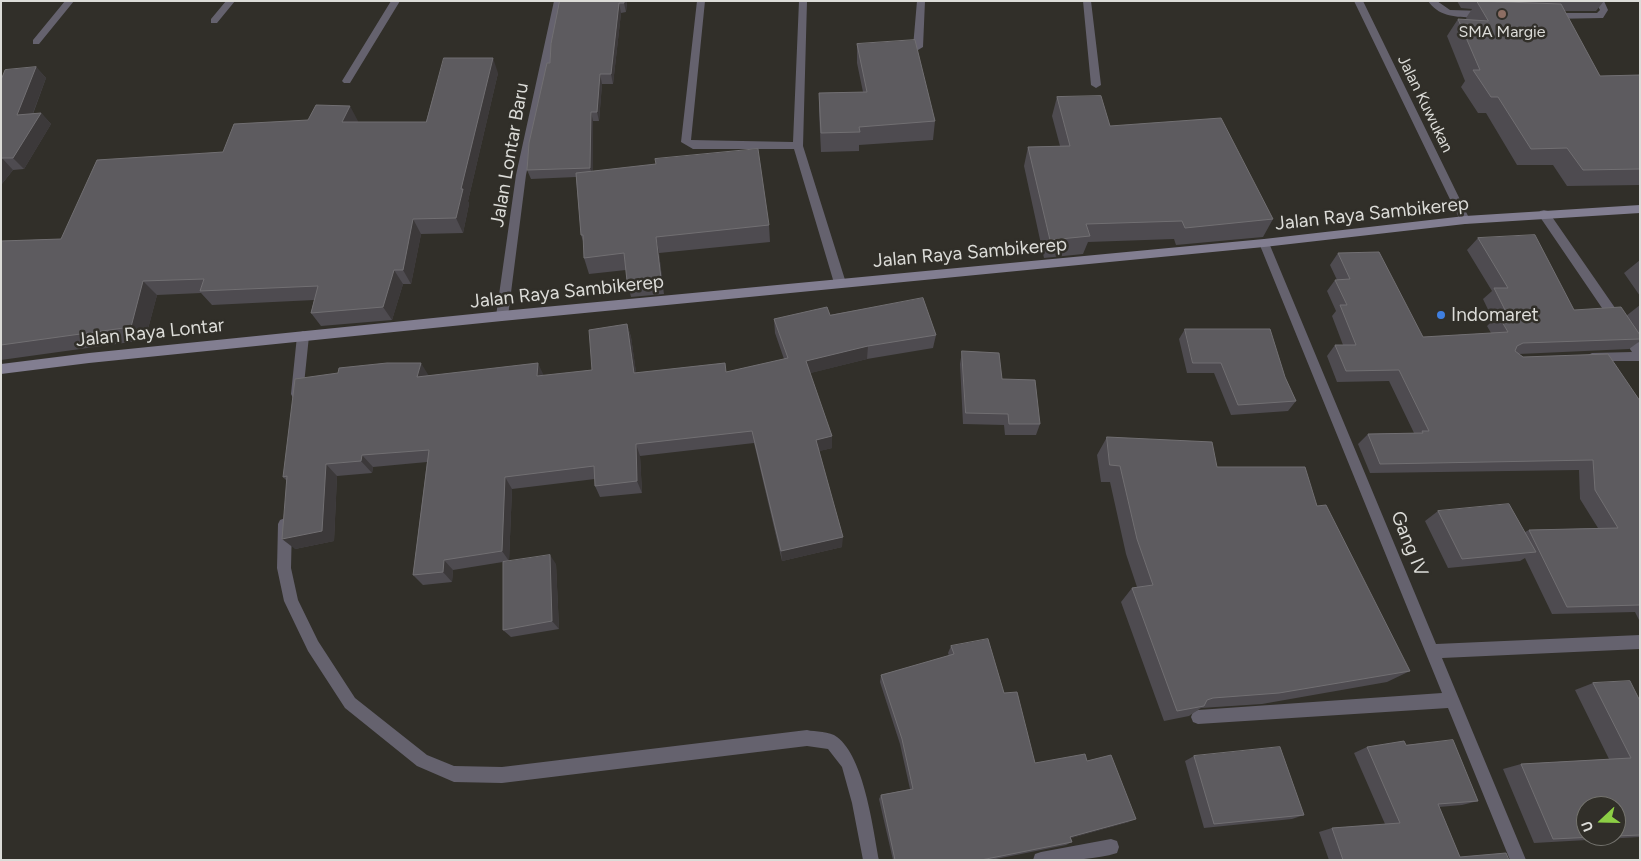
<!DOCTYPE html>
<html>
<head>
<meta charset="utf-8">
<style>
	body { margin:0 }
	#map { position:relative; width:1641px; height:861px; overflow:hidden; background:#312f29; font-family:Figtree,sans-serif }
	canvas { display:block }
	.frame { position:absolute; inset:0; border:2px solid #dcdcd8; pointer-events:none }
	.north { position:absolute; left:1576px; top:796px; width:50px; height:50px; box-sizing:border-box; background:#312f29; border:1px solid #75746f; border-radius:50%; rotate:249deg; font-size:14px; font-weight:700; line-height:20px; text-align:center; color:#dcdcd8 }
	.north::after { content:''; display:block; margin:auto; width:18px; height:22px; background:#8cce45; clip-path:polygon(50% 0,100% 100%,50% 72%,0 100%) }
</style>
</head>
<body>
<div id="map">
<canvas width="1641" height="861"></canvas>
<div class="frame"></div>
<div class="north">U</div>
</div>
<script>
const ctx = document.querySelector('canvas').getContext('2d');
ctx.lineJoin = 'round';
function fillPath(path, color) { ctx.fillStyle = color; ctx.fill(path, 'evenodd'); }
function stroke(path, color, width, dash) { ctx.strokeStyle = color; ctx.lineWidth = width; ctx.lineCap = dash ? 'butt' : 'round'; ctx.setLineDash(dash || []); ctx.stroke(path); }
function label(font, color, halo, rows, align = 'center') {
  ctx.font = font + ' Figtree,sans-serif'; ctx.lineWidth = 5; ctx.setLineDash([]); ctx.textBaseline = 'middle'; ctx.strokeStyle = halo; ctx.fillStyle = color; for (const [text, x, y, turn = 0] of rows) {
    ctx.save(); ctx.translate(x, y); ctx.rotate((+turn || 0) * Math.PI / 180); ctx.textAlign = isNaN(turn) ? turn : align; if (halo) ctx.strokeText(text, 0, 0); ctx.fillText(text, 0, 0); ctx.restore();
  }
}
const lane = new Path2D(`
	M1428 1H1437L1450 10 1485 11 1490 14 1485 17C1464 17 1441 20 1428 1Z
	M1595 1H1604L1608 10 1603 18 1550 19 1545 16 1550 13H1597L1600 10Z`);
const street = new Path2D(`
	M65 1H74L39 44H33V40Z
	M226 1H235L217 23H211V19Z
	M391 1H400L350 83H344L342 81Z
	M554 1H563L526 175 508 316 502 321 496 316 516 175Z
	M697 1H705L691 140 793 142 799 1H807L803 146 846 283 844 286H836L834 283 794 149H693L681 142Z
	M917 1H925L923 47 918 50 913 47Z
	M1083 1H1091L1101 85 1096 88 1091 85Z
	M1354 1H1363L1470 220 1469 223 1465 224 1460 220Z
	M1544 210 1548 211 1640 344V361H1588L1586 358 1588 355 1592 353 1632 352 1540 217 1539 214 1540 211Z
	M1264 239 1269 243 1436 644 1640 635V649L1442 658 1526 860H1510L1448 708 1198 724 1193 722 1191 717 1193 712 1198 710 1442 693 1259 243Z
	M303 331 307 333 309 336 303 394 301 398H293L291 394 297 336 299 333Z
	M285 518 290 520 292 524 291 568 298 600 318 641 355 698 427 755 454 766 502 767 807 730C815 732 830 731 837 737 864 757 873 828 879 860H863L852 803 842 767 828 749 807 746 502 783 454 782 417 766 345 708 308 651 284 601 277 568 278 524 280 520Z
	M1111 839 1117 841 1119 847 1117 853C1091 861 1060 860 1033 860L1035 854 1041 852Z`);
const secondary = new Path2D(`
	M1640 205V213L1465 224 1264 247 502 321 89 363 1 374V364L89 353 502 311 1264 239 1465 216Z`);
const wall = new Path2D(`
	M560 1H627L626 12 621 13 613 84H602L599 121H593V171L769 225 770 242 659 253 664 294 631 297 627 281 626 270 589 274 584 258V244L581 235 576 177 531 179 527 170 550 63Z
	M1457 1H1604L1596 11H1564L1600 76 1640 75V185L1567 186 1553 165H1517L1486 113H1478L1461 87 1465 81 1447 36 1458 19 1467 20 1466 18 1472 9 1461 8Z
	M857 44 935 121 933 140 859 145V151L821 152 819 112V93L863 92 857 63Z
	M36 67 46 78 33 114 41 113 51 124 24 169 13 170 1 185V80Z
	M498 73 468 201 469 204 463 233 421 234 411 284H403L392 320 321 326 311 313 314 300 212 305 201 293 157 295 145 340 1 360V241L61 239 223 152 358 121 357 122H426Z
	M1057 97 1273 219 1263 237 1176 245 1174 239 1088 242 1083 254 1044 258 1024 166 1028 147 1060 146 1052 116Z
	M1478 238 1574 310 1626 316 1640 305V341L1629 349 1519 354 1523 357 1640 401V622L1635 612 1552 614 1525 558 1520 561 1448 568 1425 521 1438 511 1525 532 1529 530 1598 528 1580 499 1579 470 1370 473 1358 444 1368 434 1414 433 1389 381 1337 382 1327 356 1335 345H1343L1332 316 1336 311 1327 291 1335 280H1337L1330 265 1338 253 1423 337 1491 333 1487 326 1493 320 1483 299 1492 291 1467 250Z
	M1640 260V296L1624 273Z
	M830 315 936 335 933 348 867 359 810 373 832 448 819 451 842 547 782 561 754 443 640 456 642 493 600 497 595 486V479L512 489 509 561 453 570 452 582 423 585 413 575 427 462 373 467 372 473 337 476 334 541 295 549 286 480 283 477 338 373 429 375 544 376 592 370 627 324 631 337 636 373 725 363 726 372 784 359 775 333 774 319Z
	M1185 329 1285 377 1296 401 1288 411 1231 415 1214 373H1187L1179 339Z
	M962 351 1002 379 1040 424 1036 435H1005L1004 425 963 424 960 364Z
	M1107 437 1217 467 1317 506 1410 671 1387 682 1262 704 1201 708 1189 716 1164 721 1121 602 1132 588 1137 587 1126 554 1110 482H1101L1097 455Z
	M556 564 559 629 511 637 503 630Z
	M951 646 1004 693 1035 763 1087 761 1129 822 1071 838 1072 842 1066 845 991 860H893L879 799 881 795 910 789 900 744 880 682 881 675 949 656 948 653Z
	M1593 683 1640 701V837L1534 843 1503 769 1521 764 1609 759 1575 690Z
	M1406 745 1478 801 1462 805 1439 807 1460 857 1509 860H1329L1319 832 1332 828 1385 824 1354 753 1367 747Z
	M1194 756 1304 815 1292 819 1204 828 1185 761Z`);
const shadedWall = new Path2D(`
	M624 1H627L626 12 624 3Z
	M619 3 621 13 613 84 611 74Z
	M493 58 498 73 468 201 469 204 463 233 456 218 461 189Z
	M36 67 46 78 28 126 17 115Z
	M600 74 602 84 599 121 597 112Z
	M350 106 358 121 350 137 342 122Z
	M591 112 593 121V177L590 168Z
	M41 113 51 124 24 169 13 158Z
	M2 158 13 170 1 185V160Z
	M413 219 421 234 411 284 403 270Z
	M656 237 659 253 664 294 661 278Z
	M394 270 403 284 392 320 383 307Z
	M143 281 157 295 145 340 131 327Z
	M627 324 631 337 638 386 634 373Z
	M868 346 867 359 807 374 806 361Z
	M421 363 429 376 417 377Z
	M538 363 544 376H537Z
	M832 436V448L816 452V440Z
	M636 444 640 456 642 493 637 481Z
	M362 455 373 467 372 473 361 461Z
	M326 464 337 476 334 541 295 549 282 539Z
	M505 477 512 489 509 561 502 551Z
	M843 537 842 547 782 561 781 551Z
	M550 555 556 564 559 629 552 621Z
	M444 560 453 570 452 582 443 572Z
	M1136 819 1129 822 1064 840 1070 837Z`);
const building = new Path2D(`
	M560 1H624V3H619L611 74H600L597 112H591L590 168 527 170 529 143 547 63H550L551 44Z
	M1477 1 1561 4 1600 76 1640 75V169L1583 170 1567 148 1531 149 1498 97H1491L1473 70H1480L1458 19 1488 21Z
	M915 40 935 121 859 127 860 132 821 133 819 93 867 92 857 44Z
	M444 58H493L461 189H463L456 218 413 219 403 270H394L383 307 311 313 318 286 200 291 204 279 143 281 131 327 1 345V241L61 239 97 160 223 152 234 124 308 120 316 105 350 106 342 122H426Z
	M36 67 17 115 41 113 13 158H2L1 160V80L5 70Z
	M1101 96 1110 126 1221 118 1273 219 1185 228 1182 221 1086 224 1090 236 1050 240 1028 147 1070 146 1057 97Z
	M758 149 769 225 656 237 661 278 627 281 624 253 584 258 583 235H581L576 173 656 164 655 159Z
	M1535 235 1574 310 1621 307 1640 335V339L1523 343 1517 346 1515 351 1523 357 1608 354 1640 401V605L1567 607 1529 530 1618 528 1595 490 1593 460 1380 464 1368 434 1423 433 1422 431H1429L1399 370 1346 371 1335 345H1356L1340 305H1347L1335 280 1350 279 1338 253 1379 252 1423 337 1508 332 1498 315 1507 314 1494 288H1508L1478 238Z
	M923 298 936 335 868 346 806 361 832 436 816 440 843 537 781 551 752 431 636 444 637 481 595 486 594 466 505 477 502 551 444 560 443 572 413 575 429 450 362 455 361 461 326 464 322 531 282 539 287 476 283 477 295 379 338 373 339 368 387 363H421L417 377 538 363 537 376 592 370 589 330 627 324 634 373 725 363 726 372 788 358 774 319 827 307 830 315Z
	M1185 329H1270L1285 377 1296 401 1238 405 1221 363H1193Z
	M962 351 999 353 1002 379 1035 380 1040 424H1009L1008 414 966 413Z
	M1107 437 1212 442 1217 467H1305L1317 506 1326 505 1410 671 1279 693 1213 698 1207 700 1204 706 1177 711 1132 588 1153 585 1137 539 1120 466 1110 465Z
	M1509 504 1536 552 1462 559 1438 511Z
	M550 555 552 621 503 630V562Z
	M988 639 1004 693 1017 692 1035 763 1085 754 1087 761 1111 755 1136 819 1070 837 1072 842 981 860H895L881 795 913 789 902 739 881 675 954 654 951 646Z
	M1630 681 1640 701V835L1616 836V806H1586V836H1615L1553 839 1521 764 1631 758 1593 683Z
	M1453 740 1478 801 1438 804 1460 857 1506 853 1509 860H1343L1332 828 1400 823 1367 747 1404 741 1406 745Z
	M1280 747 1304 815 1214 824 1194 756Z`);
const markers = [
	[1502,14,5,"#8d6e63"],
	[1441,315,5,"#3f7fe0"]
];
const farPoinames = [
	["SMA Margie",1502,32]
];
const farStreetnames = [
	["Jalan Kuwukan",1425,104,64]
];
const streetNames = [
	["Jalan Lontar Baru",510,155,-80],
	["Jalan Raya Sambikerep",1372,214,-6],
	["Jalan Raya Sambikerep",970,253,-5],
	["Jalan Raya Sambikerep",567,292,-6],
	["Jalan Raya Lontar",150,333,-6],
	["Gang IV",1409,544,68]
];
const poiNames = [
	["Indomaret",1451,315]
];
fillPath(lane, '#65626e');
fillPath(street, '#65626e');
fillPath(secondary, '#827e91');
fillPath(wall, '#4e4b50');
fillPath(shadedWall, '#3c393a');
fillPath(building, '#5d5b5f');
stroke(building, '#716f72', 1);
for (const [x, y, r, color] of markers) { const dot = new Path2D(); dot.arc(x, y, r, 0, 2 * Math.PI); ctx.fillStyle = color; ctx.fill(dot); stroke(dot, '#312f29', 2); }
label('16px', '#dcdcd8', '#312f29', farPoinames);
label('16px', '#dcdcd8', '#312f29', farStreetnames);
label('19px', '#dcdcd8', '#312f29', streetNames);
label('19px', '#dcdcd8', '#312f29', poiNames, 'left');
</script>
</body>
</html>
